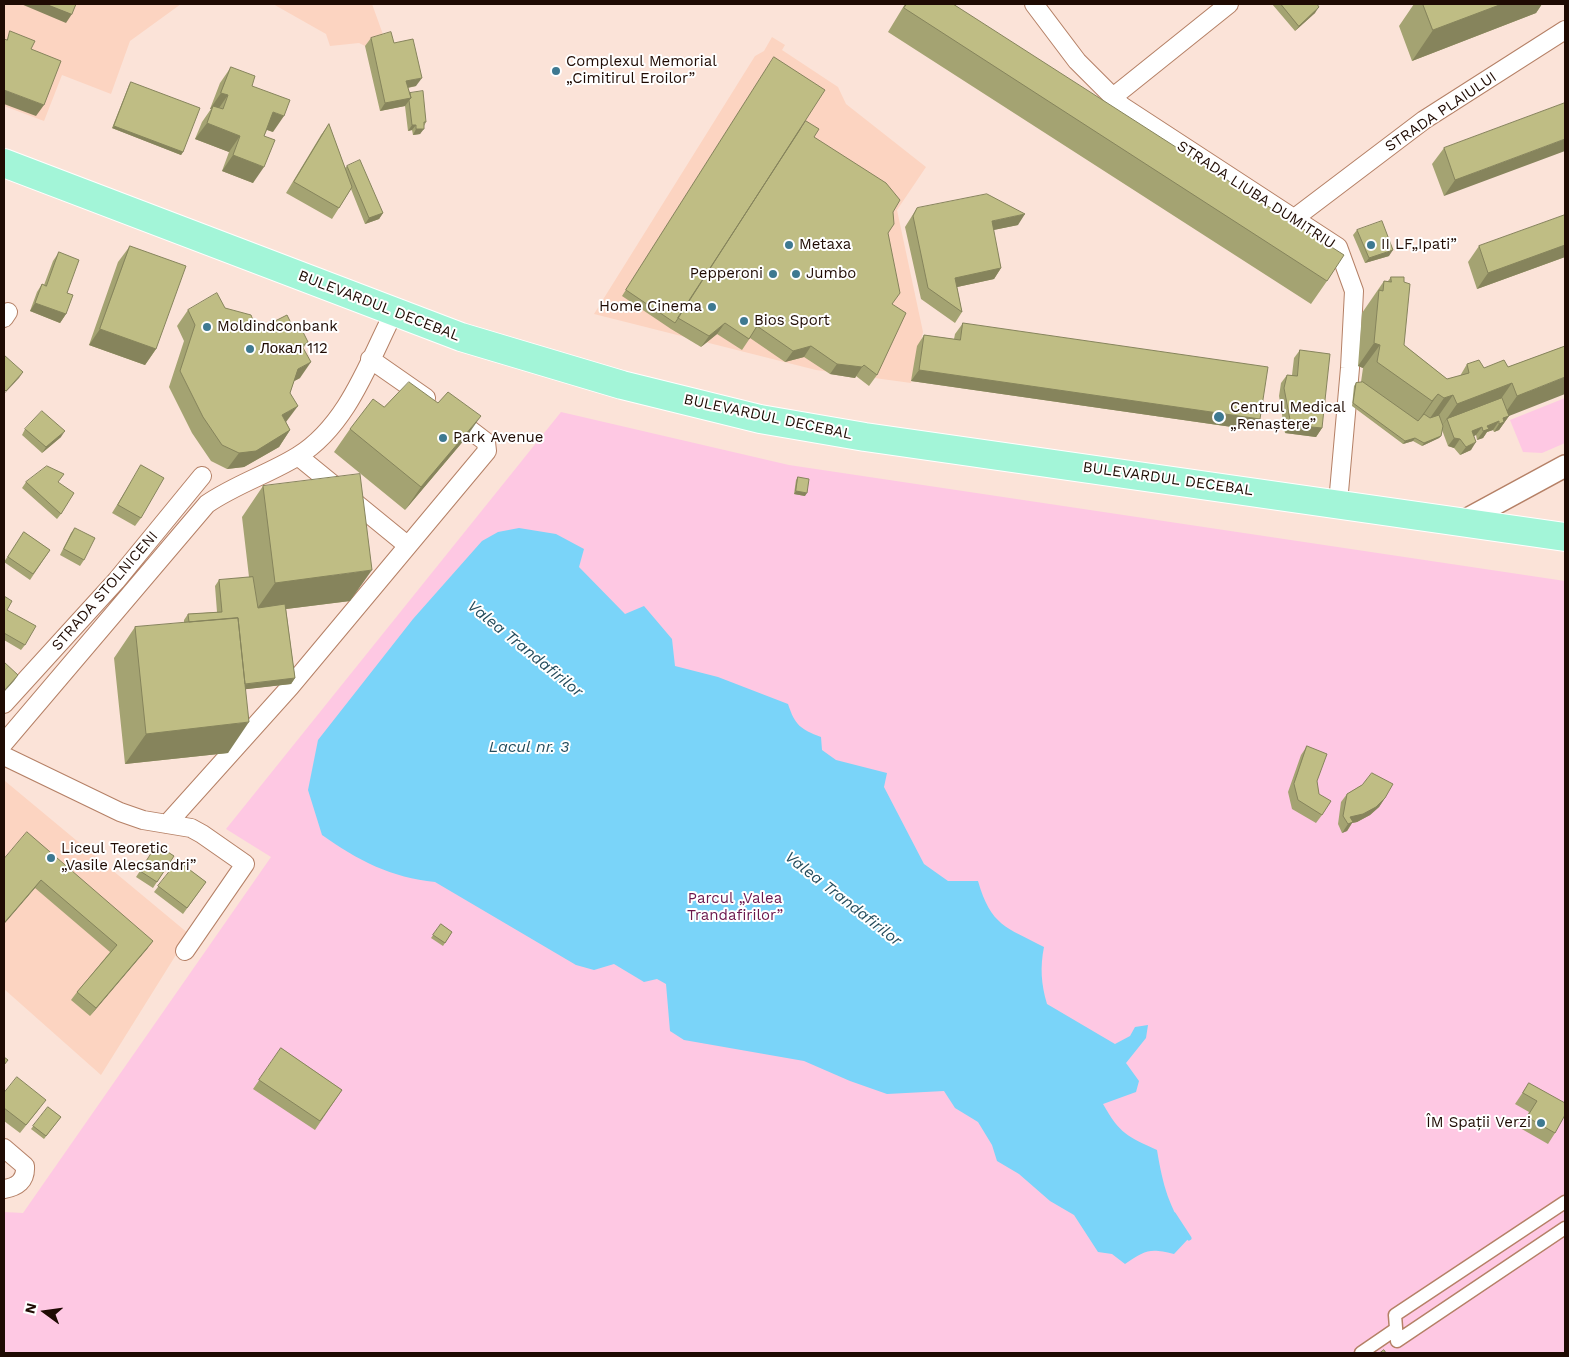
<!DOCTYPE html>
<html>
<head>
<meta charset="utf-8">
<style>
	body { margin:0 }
	#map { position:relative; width:1569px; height:1357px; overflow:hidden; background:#fbe3d8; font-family:"Work Sans",sans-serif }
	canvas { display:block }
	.frame { position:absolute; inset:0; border:5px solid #1f0b03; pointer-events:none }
	.north { position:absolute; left:20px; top:1287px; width:50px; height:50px; -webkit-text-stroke:4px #fff; paint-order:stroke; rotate:284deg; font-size:14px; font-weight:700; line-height:20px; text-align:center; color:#1f0b03 }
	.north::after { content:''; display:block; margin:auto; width:18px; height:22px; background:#1f0b03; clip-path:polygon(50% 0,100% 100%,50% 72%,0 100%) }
</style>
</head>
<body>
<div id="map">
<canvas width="1569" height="1357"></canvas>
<div class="frame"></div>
<div class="north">N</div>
</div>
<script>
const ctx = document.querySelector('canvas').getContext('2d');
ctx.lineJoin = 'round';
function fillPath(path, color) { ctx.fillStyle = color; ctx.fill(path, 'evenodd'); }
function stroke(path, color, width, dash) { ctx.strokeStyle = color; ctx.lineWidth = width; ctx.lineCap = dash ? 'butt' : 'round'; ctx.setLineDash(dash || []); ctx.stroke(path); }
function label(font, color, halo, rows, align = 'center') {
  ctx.font = font + ' "Work Sans",sans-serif'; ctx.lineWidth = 4; ctx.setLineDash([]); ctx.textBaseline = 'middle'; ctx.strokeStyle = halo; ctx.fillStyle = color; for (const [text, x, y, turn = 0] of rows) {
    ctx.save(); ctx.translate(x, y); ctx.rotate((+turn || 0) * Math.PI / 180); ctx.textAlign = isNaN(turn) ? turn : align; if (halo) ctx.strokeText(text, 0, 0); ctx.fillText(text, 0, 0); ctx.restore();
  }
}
const built = new Path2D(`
	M4 4H181L130 41 111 94 62 75 44 121 4 106Z
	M273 4H372L385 40 365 46 359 43 330 46 326 34Z
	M772 37 785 45 782 50 838 87 846 104 926 167 897 210 923 332 911 383 816 370 594 314 755 56 764 51Z
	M5 781 189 934 101 1075 4 989Z`);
const green = new Path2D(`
	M1565 398V443L1542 453 1523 452 1510 420Z
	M561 412 789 465 1565 581V1353H4V1212L23 1213 271 857 226 829Z`);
const water = new Path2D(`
	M519 528 556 534 584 549 579 567 625 614 644 606 672 639 675 666 718 677 788 704C795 725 800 729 821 737L822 750 836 760 887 773 884 787 924 864 948 881H978C991 926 1006 927 1044 947 1040 967 1041 984 1047 1004L1115 1044 1130 1036 1135 1027 1148 1025 1146 1038 1126 1063 1139 1081 1136 1092 1103 1104C1120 1134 1127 1136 1157 1150 1163 1187 1169 1206 1189 1238L1174 1254C1149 1248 1146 1250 1125 1264L1112 1254 1098 1252 1074 1215 1050 1201 1019 1174 997 1161 992 1145 978 1122 955 1108 944 1091 887 1094 850 1081 804 1061 684 1040 670 1031 666 984 657 979 644 982 614 964 594 970 576 965 435 882C392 878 357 860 322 835L308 790 318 740 413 619 482 541 498 532Z`);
const stream = new Path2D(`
	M1174 1215 1189 1238`);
const pedestrian = new Path2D(`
	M1397 1341 1395 1315 1565 1202
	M1397 1341 1565 1228
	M1361 1353 1396 1329`);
const minor = new Path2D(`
	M1034 4 1077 61 1122 106 1338 247 1354 291 1350 368 1338 503
	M1113 97 1229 4
	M1296 217 1424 120 1565 30
	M4 318 8 312
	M370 359 426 398
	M298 456 407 545
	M4 704 116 581 202 476
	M4 743 207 504C236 484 269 474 298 456 348 425 369 361 394 312
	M4 756 120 812 143 820 191 828 202 834 245 864 185 951
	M167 824 290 687 487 451 486 442 452 416
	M4 1148 25 1166C26 1181 17 1187 4 1189`);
const tertiary = new Path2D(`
	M1460 523 1565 466`);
const primary = new Path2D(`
	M4 163 461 337 622 385 760 419 865 437 1565 537`);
const wall = new Path2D(`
	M905 4H953L1327 281 1311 304 888 32Z
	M1272 4H1317L1315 13 1295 31Z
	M1414 4H1542L1536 13 1412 61 1399 26Z
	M371 38 394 43 416 86 408 88 410 93 426 122 420 134 413 135 412 130 408 131 405 106 380 111 365 46Z
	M770 63 800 128 814 137 893 212 888 233 892 304 877 375 869 386 856 376 855 378 830 374 804 357 785 362 750 338 742 350 717 334 701 347 671 329 622 296Z
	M231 67 252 86 273 132 267 130 264 136 253 183 222 171 229 152 195 139 202 122 211 109H210L220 83Z
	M131 82 183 152 181 155 112 128 129 85Z
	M1565 103 1444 196 1432 164 1444 148Z
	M329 124 345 168 347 166 383 213 379 219 365 224 351 189 332 219 286 193 321 135Z
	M917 208 1018 225 993 230 1001 268 994 279 957 287 962 312 955 323 921 299 905 227Z
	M1565 215V257L1477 289 1468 262 1479 246Z
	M1357 230 1389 256 1365 263 1353 235Z
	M130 246 156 349 145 365 89 345 118 262Z
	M59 252 67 293 66 314 60 323 30 311 37 292 42 284 44 285 53 261Z
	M1391 277 1404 345 1447 379 1460 376 1467 364 1484 368 1508 367 1565 346 1509 416 1499 430 1494 432 1493 430 1487 432 1483 438 1477 440 1476 435 1474 436 1471 450 1460 455 1454 448 1448 446 1442 430 1441 436 1439 438 1422 446 1413 441 1403 444 1352 406 1354 386 1356 383 1361 382 1363 368 1358 366 1362 313 1384 281H1388Z
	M225 308 257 330 295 331 308 342 303 348 300 378 294 381 290 393 286 422 290 430 279 447 244 467 227 469 211 461 192 433 169 387 184 341 177 326 188 310Z
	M963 323 1260 419 1253 430 911 381 917 346 924 335 954 339 955 334Z
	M1300 350 1322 428 1316 437 1285 433 1279 396 1281 383 1287 375H1292L1294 358Z
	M384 407 465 439 405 510 334 452 350 429Z
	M25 429 61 437 42 453 22 435Z
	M141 465V518L135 526 112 513 136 474Z
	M798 477 805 496 794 494 796 480Z
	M26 482 58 483 61 514 57 519 22 488Z
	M263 486 350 601 286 609 295 678 291 684 246 689 228 753 125 764 114 658 135 627 184 623V620L188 614 217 612 215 586 219 580 249 577 242 517Z
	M75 528 84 560 80 566 60 555 71 533Z
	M24 532 50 550 30 580 4 562Z
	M4 596 7 610 25 645 21 650 4 640Z
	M1307 746 1319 794 1322 815 1316 823 1292 809 1288 792 1301 755Z
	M1362 785 1385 798 1379 807 1370 815 1357 822 1352 823 1347 831 1342 833 1338 824 1341 802 1347 794Z
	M157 845 174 856 153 888 136 877Z
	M4 859 153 941 147 949 90 1016 71 1000 77 992 110 952 35 888 4 924Z
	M178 861 206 882 183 914 154 892Z
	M441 924 452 932 443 946 431 938Z
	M281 1048 342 1090 315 1130 253 1089Z
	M1529 1083 1555 1133 1548 1144 1520 1128 1529 1112 1515 1104Z
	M4 1093 40 1108 20 1133 4 1121Z
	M48 1107 61 1117 44 1139 31 1129Z`);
const shadedWall = new Path2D(`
	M21 4H46L72 14 66 23Z
	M1502 4H1542L1536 13 1412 61 1433 30Z
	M1319 7 1315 13 1295 31 1299 26Z
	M422 78 416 86 400 89 406 81Z
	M4 90 44 105 36 116 4 104Z
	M221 93 228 95 217 111 213 106 211 109H210Z
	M411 98 405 106 380 111 385 103Z
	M273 112 284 116 273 132 262 128Z
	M207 123 240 136 229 152 195 139Z
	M412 125H416L412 130 408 131Z
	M114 126 183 152 181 155 112 128Z
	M416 129H424L420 134 413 135Z
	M1565 139V151L1444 196 1455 180Z
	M233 155 264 167 253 183 222 171Z
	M383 213 379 219 365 224 369 218Z
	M1025 214 1018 225 984 232 992 221Z
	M1565 245V257L1477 289 1488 273Z
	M1393 250 1389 256 1365 263 1369 258Z
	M1001 268 994 279 948 289 955 278Z
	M35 303 66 314 60 323 30 311Z
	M725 323 717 334 701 347 709 336Z
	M100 329 156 349 145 365 89 345Z
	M1374 343 1380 345 1363 368 1358 366Z
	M811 346 804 357 785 362 793 351Z
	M311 362 300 378 287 385 298 369Z
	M837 364 862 367 855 378 830 374Z
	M919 370 1260 419 1253 430 911 381Z
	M23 372 19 378 4 394 6 391Z
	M1565 377V394L1509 416 1499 430 1494 432 1499 424 1501 419 1517 396Z
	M1512 383 1496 406 1447 419 1441 427 1457 404Z
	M1438 394 1422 417 1416 424 1432 401Z
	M1453 395 1437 418 1428 421 1444 398Z
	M298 406 286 422 282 415Z
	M481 416 465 439 405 510 421 487Z
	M1499 421 1493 430 1487 432 1483 438 1477 440 1487 426Z
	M1291 425 1322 428 1316 437 1285 433Z
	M1482 427 1476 435 1467 439 1472 431Z
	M290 430 279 447 244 467 227 469 239 453Z
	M65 431 61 437 42 453 46 447Z
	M1441 436 1439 438 1422 446 1424 443Z
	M1415 438 1413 441 1403 444 1405 441Z
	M1454 438 1460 439 1454 448 1448 446Z
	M1476 442 1471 450 1460 455 1466 447Z
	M796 491 807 493 805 496 794 494Z
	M372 570 350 601 254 613 275 583Z
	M18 675 14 681 4 692V691Z
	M295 678 291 684 222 692 226 687Z
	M249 722 228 753 125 764 146 734Z
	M1385 798 1379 807 1370 815 1357 822 1352 823 1347 831 1342 833 1348 824 1350 817Z
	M41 880 35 888 4 924V923Z
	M153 941 147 949 90 1016 96 1008Z`);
const building = new Path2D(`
	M46 4H76L72 14Z
	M907 4H953L1344 255 1327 281 904 8Z
	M1281 4H1317L1319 7 1299 26Z
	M1423 4H1502L1433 30Z
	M10 31 35 41 31 49 61 61 44 105 4 90V39L7 40Z
	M391 32 394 43 413 39 422 78 406 81 411 98 385 103 371 38Z
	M774 57 825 90 675 323 626 290Z
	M231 67 255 76 252 86 290 100 284 116 273 112 264 136 275 140 264 167 233 155 240 136 207 123 213 106 223 109 228 95 221 93Z
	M131 82 200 108 183 152 114 126Z
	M423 91 426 122H424V129H416V125H412L409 100 411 98 410 93Z
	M1565 103V139L1455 180 1444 148Z
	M806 121 819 129 814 137 886 183 900 200 893 212 894 224 888 233 900 293 892 304 906 313 877 375 864 365 862 367 837 364 811 346 793 351 757 326 749 339 725 323 709 336 678 318Z
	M329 124 352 187 339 208 294 182Z
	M360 160 383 213 369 218 347 166Z
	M987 194 1025 214 992 221 1001 268 955 278 962 312 928 288 913 216 917 208Z
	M1565 215V245L1488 273 1479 246Z
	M1382 221 1393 250 1369 258 1357 230Z
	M130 246 186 266 156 349 100 329Z
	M59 252 79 260 67 293 73 295 66 314 35 303 42 284 46 286Z
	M1391 277H1404V282L1410 284 1404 345 1447 379 1469 373 1467 364 1479 360 1484 368 1504 360 1508 367 1565 346V377L1517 396 1512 383 1457 404 1453 395 1444 398 1438 394 1432 401 1377 362 1380 345 1374 343 1379 290 1383 291 1384 281 1391 282Z
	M217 293 225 308 251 315 257 330 287 315 295 331 301 328 308 342 302 346 311 362 298 369 290 393 298 406 282 415 290 430 256 451 239 453 222 445 203 417 180 371 195 325 188 310Z
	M963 323 1268 367 1260 419 919 370 924 335 960 340Z
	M1300 350 1330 354 1322 428 1291 425 1284 388 1287 375 1297 376Z
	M4 355 23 372 6 391 4 389Z
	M409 382 438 403 448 392 481 416 421 487 350 429 373 399 384 407Z
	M1363 382 1418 421 1424 414 1430 418 1439 415 1443 426 1441 436 1424 443 1415 438 1405 441 1353 403 1356 383Z
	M1502 398 1509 416 1503 418 1504 422 1499 424V421L1487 426 1489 429 1483 431 1482 427 1472 431 1476 442 1466 447 1460 439 1454 438 1447 419Z
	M42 411 65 431 46 447 25 429Z
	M141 465 164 478 141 518 118 505Z
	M47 466 64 474 58 482 74 493 61 514 26 482Z
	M360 474 372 570 275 583 263 486Z
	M798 477 809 479 807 493 796 491Z
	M75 528 95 538 84 560 64 549Z
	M24 532 50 550 33 574 8 557Z
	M253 577 258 608 285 604 295 678 245 684 238 618 189 622 188 614 222 612 219 580Z
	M4 596 12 601 7 610 36 626 25 645 4 633Z
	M238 618 249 722 146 734 135 627Z
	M4 662 18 675 4 691Z
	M1307 746 1327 754 1317 781 1319 794 1331 801 1322 815 1298 800 1294 784Z
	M1372 773 1393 784 1385 798 1376 807 1363 814 1350 817 1353 822 1348 824 1343 816 1347 794 1362 785Z
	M27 832 153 941 96 1008 77 992 117 945 41 880 4 923V859Z
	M157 845 174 856 157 882 140 871Z
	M178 861 206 882 187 908 158 886Z
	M441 924 452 932 445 943 433 935Z
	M281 1048 342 1090 320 1121 259 1080Z
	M4 1057 8 1060 4 1065Z
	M17 1077 46 1100 26 1125 4 1108V1093Z
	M1529 1083 1565 1103V1115L1555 1133 1527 1117 1537 1101 1523 1093Z
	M48 1107 61 1117 46 1136 33 1126Z
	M1384 1350 1386 1353H1380Z`);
const markers = [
	[556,71,5,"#3e7991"],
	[789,245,5,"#3e7991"],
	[1371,245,5,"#3e7991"],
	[773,274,5,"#3e7991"],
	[796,274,5,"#3e7991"],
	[712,307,5,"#3e7991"],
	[744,321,5,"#3e7991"],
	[207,327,5,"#3e7991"],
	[250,349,5,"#3e7991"],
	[1219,417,6,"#3e7991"],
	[443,438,5,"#3e7991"],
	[51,858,5,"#3e7991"],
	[1541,1123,5,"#3e7991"]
];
const poiNames = [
	["Complexul Memorial",566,62],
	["„Cimitirul Eroilor”",566,79],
	["Metaxa",799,245],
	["II LF„Ipati”",1381,245],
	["Pepperoni",763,274,"right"],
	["Jumbo",806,274],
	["Home Cinema",702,307,"right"],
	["Bios Sport",754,321],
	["Moldindconbank",217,327],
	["Локал 112",260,349],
	["Centrul Medical",1230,408],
	["„Renaștere”",1230,425],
	["Park Avenue",453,438],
	["Liceul Teoretic",61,849],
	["„Vasile Alecsandri”",61,866],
	["ÎM Spații Verzi",1531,1123,"right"]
];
const streetNames = [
	["STRADA PLAIULUI",1441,112,-34],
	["STRADA LIUBA DUMITRIU",1256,195,33],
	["BULEVARDUL DECEBAL",379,306,21],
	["BULEVARDUL DECEBAL",768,417,12],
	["BULEVARDUL DECEBAL",1168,479,8],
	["STRADA STOLNICENI",105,591,-49]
];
const parkNames = [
	["Parcul „Valea",735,899],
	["Trandafirilor”",735,916]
];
const waterNames = [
	["Valea Trandafirilor",525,649,39],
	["Lacul nr. 3",529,747],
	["Valea Trandafirilor",843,899,38]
];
fillPath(built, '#fcd4c1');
fillPath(green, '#fec8e3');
fillPath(water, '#7ad4f9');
stroke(stream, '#7ad4f9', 5);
stroke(pedestrian, '#b58066', 15);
stroke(minor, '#b58066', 20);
stroke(tertiary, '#b58066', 24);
stroke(primary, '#fff', 30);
stroke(pedestrian, '#fff', 12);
stroke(minor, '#fff', 18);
stroke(tertiary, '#fff', 21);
stroke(primary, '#a3f5d8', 28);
fillPath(wall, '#a4a372');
fillPath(shadedWall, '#86845c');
fillPath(building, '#bfbd84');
stroke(building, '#86845c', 1);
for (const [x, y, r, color] of markers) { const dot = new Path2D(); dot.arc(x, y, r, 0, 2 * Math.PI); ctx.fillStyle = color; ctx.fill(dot); stroke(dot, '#fff', 2); }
label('15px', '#1f0b03', '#fff', poiNames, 'left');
label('15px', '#1f0b03', '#fff', streetNames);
label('15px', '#6b164c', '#fff', parkNames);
label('italic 16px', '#254d5d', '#fff', waterNames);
</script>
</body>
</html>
